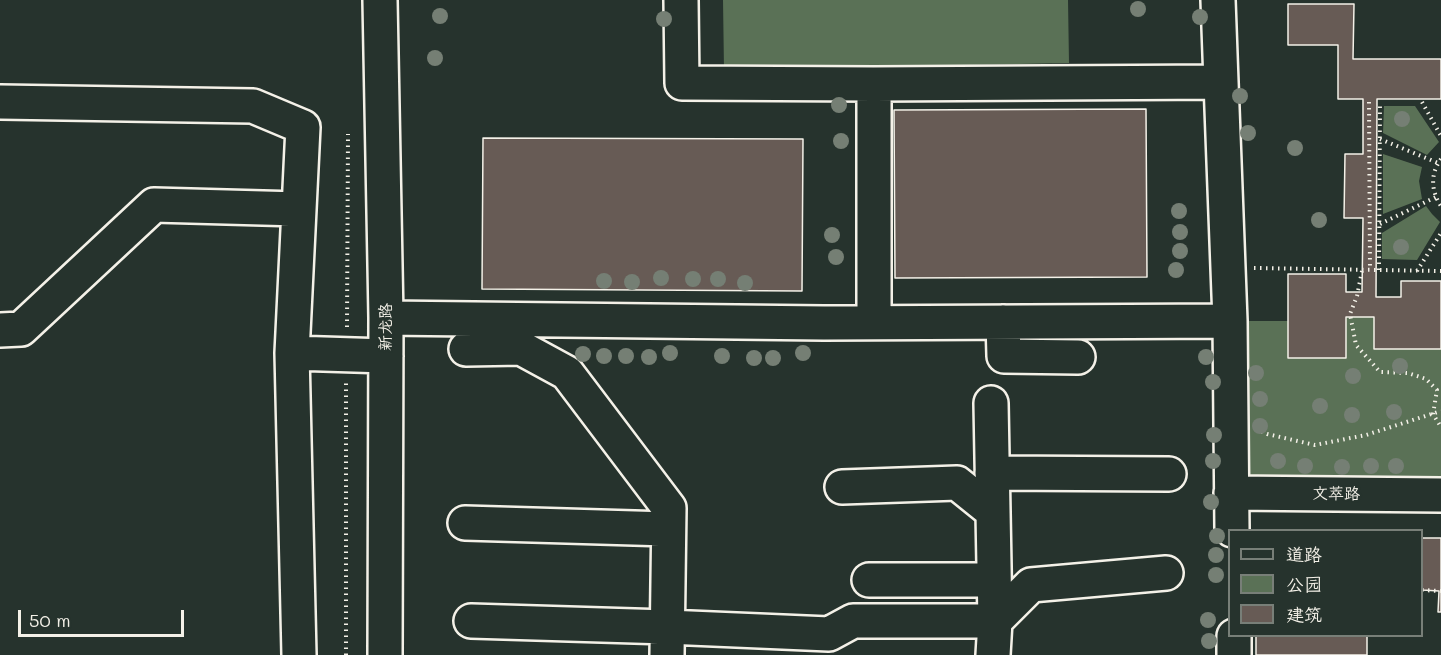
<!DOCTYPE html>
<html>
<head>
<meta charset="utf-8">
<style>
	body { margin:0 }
	#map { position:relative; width:1441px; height:655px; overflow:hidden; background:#26332d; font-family:Mali,"LXGW WenKai TC",sans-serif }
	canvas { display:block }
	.legend { position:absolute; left:1228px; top:529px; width:195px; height:108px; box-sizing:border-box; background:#26332d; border:2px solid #787f78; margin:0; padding:8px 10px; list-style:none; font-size:18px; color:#f4f1e8 }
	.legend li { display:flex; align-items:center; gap:12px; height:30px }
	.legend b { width:30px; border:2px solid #787f78 }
	.scale { position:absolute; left:18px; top:610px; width:166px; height:27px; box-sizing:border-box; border:3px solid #f4f1e8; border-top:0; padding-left:8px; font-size:18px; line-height:21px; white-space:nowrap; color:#f4f1e8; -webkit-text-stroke:4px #26332d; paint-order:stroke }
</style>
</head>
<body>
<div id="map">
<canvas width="1441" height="655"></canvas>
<ul class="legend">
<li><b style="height:8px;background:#26332d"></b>道路</li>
<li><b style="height:16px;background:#5a7156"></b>公园</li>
<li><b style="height:16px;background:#675b55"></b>建筑</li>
</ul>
<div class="scale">50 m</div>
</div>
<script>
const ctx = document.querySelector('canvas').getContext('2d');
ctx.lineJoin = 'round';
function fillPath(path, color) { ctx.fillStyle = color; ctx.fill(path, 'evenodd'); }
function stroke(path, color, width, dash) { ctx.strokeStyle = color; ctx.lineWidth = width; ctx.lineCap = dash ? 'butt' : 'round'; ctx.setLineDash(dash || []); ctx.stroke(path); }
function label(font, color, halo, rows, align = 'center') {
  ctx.font = font + ' Mali,"LXGW WenKai TC",sans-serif'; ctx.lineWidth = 4.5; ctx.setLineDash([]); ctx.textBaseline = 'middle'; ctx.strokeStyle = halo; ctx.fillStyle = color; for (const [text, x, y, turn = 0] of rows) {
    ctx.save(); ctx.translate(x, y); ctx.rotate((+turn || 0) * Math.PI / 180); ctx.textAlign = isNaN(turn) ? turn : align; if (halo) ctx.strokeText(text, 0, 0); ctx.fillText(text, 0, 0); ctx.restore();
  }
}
const green = new Path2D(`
	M723 0H1068L1069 63 724 70Z
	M1384 106H1415L1439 142 1427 155 1383 133Z
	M1383 154 1422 167 1419 181 1422 199 1383 214Z
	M1426 206 1432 214 1440 222 1417 260 1382 259V233Z
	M1346 317H1374L1441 349V490H1231V321H1288V358H1345Z`);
const building = new Path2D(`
	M1288 4H1354L1353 59H1441V99H1377L1376 297H1401V281H1441V349H1374V317H1346V358H1288V274H1346V292H1362L1363 218H1344L1345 154H1363V99H1338V45H1288Z
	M1146 109 1147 277 895 278 894 110Z
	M483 138 803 139 802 291 482 289Z
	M1422 538H1441V612H1438L1439 591 1422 590Z
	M1256 636H1367V655H1256Z`);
const path = new Path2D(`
	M1369 102 1370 270
	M1422 102 1441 136
	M1380 139 1438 163
	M1441 159C1430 174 1431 191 1441 206
	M1380 224 1436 197
	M1254 268 1441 271
	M1379 270 1380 102
	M1362 271 1357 296 1350 314 1356 345 1380 372 1408 373 1426 379 1437 390 1433 414 1441 427
	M1417 271 1441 233
	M347 327 348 134
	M1256 429 1267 434 1315 445 1366 435 1441 411
	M1422 590 1441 591
	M346 655V380`);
const minor = new Path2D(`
	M380 0 386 318 385 655
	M1218 0 1221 82
	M874 84V322
	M0 102 253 106 303 127 292 353 299 655
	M386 318 824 323 1230 321 1221 82 874 84 682 83 681 0
	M1230 321 1232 530
	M1003 322 1004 356 1078 357
	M0 330 21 329 154 205 299 209
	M466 349 521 348 567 373 669 508 667 655
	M292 353 386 356
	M991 403 995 621 993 655
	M992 473 1169 474
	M842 487 957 483 993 512
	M1231 493 1441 495
	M465 523 668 529
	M869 580H994
	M471 621 667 627 829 634 853 621H995L1031 585 1166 573
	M1234 636V655`);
const trees = [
	[1138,9],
	[440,16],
	[1200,17],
	[664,19],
	[435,58],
	[1240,96],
	[839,105],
	[1402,119],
	[1248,133],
	[841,141],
	[1295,148],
	[1179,211],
	[1319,220],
	[1180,232],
	[832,235],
	[1401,247],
	[1180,251],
	[836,257],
	[1176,270],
	[661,278],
	[693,279],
	[718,279],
	[604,281],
	[632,282],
	[745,283],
	[670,353],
	[803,353],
	[583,354],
	[604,356],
	[626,356],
	[722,356],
	[649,357],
	[1206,357],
	[754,358],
	[773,358],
	[1400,366],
	[1256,373],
	[1353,376],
	[1213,382],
	[1260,399],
	[1320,406],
	[1394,412],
	[1352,415],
	[1260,426],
	[1214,435],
	[1213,461],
	[1278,461],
	[1305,466],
	[1371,466],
	[1396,466],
	[1342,467],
	[1211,502],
	[1217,536],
	[1216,555],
	[1216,575],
	[1208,620],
	[1209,641]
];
const streetNames = [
	["新龙路",386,327,-90],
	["文萃路",1336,494,1]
];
fillPath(green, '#5a7156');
fillPath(building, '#675b55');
stroke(building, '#f4f1e8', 1.5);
stroke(minor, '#f4f1e8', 38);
stroke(path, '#f4f1e8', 4, [1.5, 4.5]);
stroke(minor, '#26332d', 33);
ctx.fillStyle = '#757f74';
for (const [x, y] of trees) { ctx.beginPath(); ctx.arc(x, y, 8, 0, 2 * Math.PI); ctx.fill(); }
label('16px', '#f4f1e8', '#26332d', streetNames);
</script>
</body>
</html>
